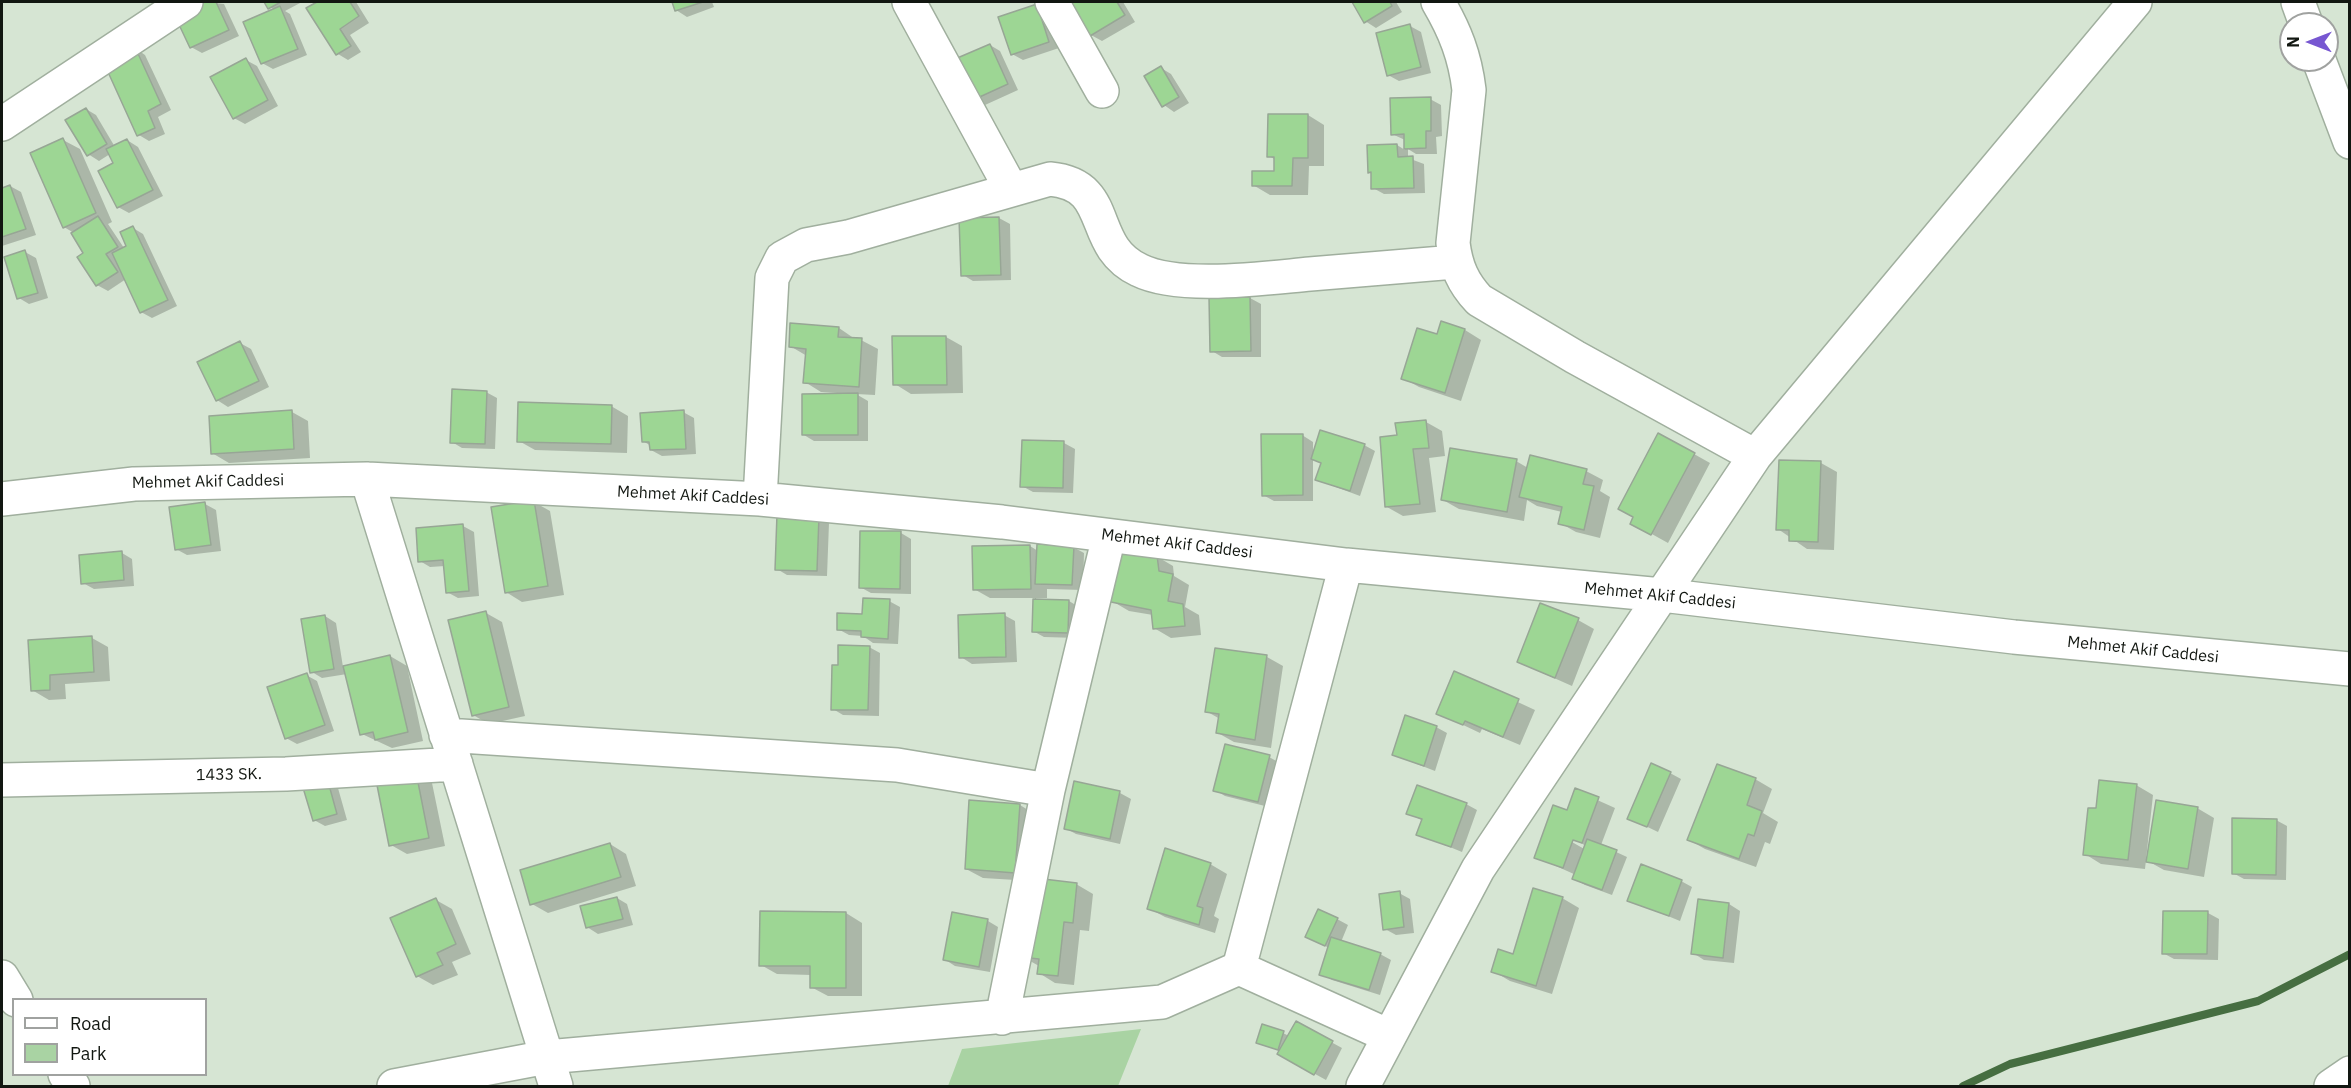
<!DOCTYPE html>
<html>
<head>
<meta charset="utf-8">
<style>
	body { margin:0 }
	#map { position:relative; width:2351px; height:1088px; overflow:hidden; background:#d6e5d3; font-family:"IBM Plex Sans",sans-serif }
	canvas { display:block }
	.frame { position:absolute; inset:0; border:3px solid #121711; pointer-events:none }
	.legend { position:absolute; left:12px; top:998px; width:195px; height:78px; box-sizing:border-box; background:#fff; border:2px solid #a0a2a0; margin:0; padding:8px 10px; list-style:none; font-size:18px; color:#121711 }
	.legend li { display:flex; align-items:center; gap:12px; height:30px }
	.legend b { width:30px; border:2px solid #a0a2a0 }
	.north { position:absolute; left:2279px; top:12px; width:60px; height:60px; box-sizing:border-box; background:#fff; border:2px solid #a0a2a0; border-radius:50%; rotate:270deg; font-size:16px; font-weight:700; line-height:24px; text-align:center; color:#121711 }
	.north::after { content:''; display:block; margin:auto; width:21px; height:27px; background:#7757d1; clip-path:polygon(50% 0,100% 100%,50% 72%,0 100%) }
</style>
</head>
<body>
<div id="map">
<canvas width="2351" height="1088"></canvas>
<div class="frame"></div>
<ul class="legend">
<li><b style="height:8px;background:#fff"></b>Road</li>
<li><b style="height:16px;background:#a9d3a3"></b>Park</li>
</ul>
<div class="north">N</div>
</div>
<script>
const ctx = document.querySelector('canvas').getContext('2d');
ctx.lineJoin = 'round';
function fillPath(path, color) { ctx.fillStyle = color; ctx.fill(path, 'evenodd'); }
function stroke(path, color, width, dash) { ctx.strokeStyle = color; ctx.lineWidth = width; ctx.lineCap = dash ? 'butt' : 'round'; ctx.setLineDash(dash || []); ctx.stroke(path); }
function label(font, color, halo, rows, align = 'center') {
  ctx.font = font + ' "IBM Plex Sans",sans-serif'; ctx.lineWidth = 6; ctx.setLineDash([]); ctx.textBaseline = 'middle'; ctx.strokeStyle = halo; ctx.fillStyle = color; for (const [text, x, y, turn = 0] of rows) {
    ctx.save(); ctx.translate(x, y); ctx.rotate((+turn || 0) * Math.PI / 180); ctx.textAlign = isNaN(turn) ? turn : align; if (halo) ctx.strokeText(text, 0, 0); ctx.fillText(text, 0, 0); ctx.restore();
  }
}
const green = new Path2D(`
	M1141 1029 1118 1086H948L962 1049Z`);
const shadow = new Path2D(`
	M205 2 224 4 239 36 202 53 191 47 176 15Z
	M266 2H302L285 11 290 14 307 55 273 69 262 63 274 10Z
	M319 2H356L369 23 350 35 361 52 348 60 338 54 308 9Z
	M673 2H712L714 7 687 17 676 10Z
	M1072 2H1123L1135 22 1102 41 1091 35Z
	M1354 2H1396L1402 12 1376 28 1365 21Z
	M1036 5 1059 48 1023 60 1012 54Z
	M1410 26 1421 32 1431 73 1399 81 1388 75Z
	M990 45 1000 51 1018 90 985 105 975 99Z
	M135 48 145 55 171 110 158 117 165 134 149 141 139 135Z
	M246 60 257 66 278 106 245 124 234 118Z
	M1161 68 1171 74 1189 103 1174 112 1164 105Z
	M1430 99 1441 105 1442 136 1436 137 1437 154H1416L1408 149V158L1424 164 1425 193 1384 194 1373 188 1372 174 1369 172 1397 145 1405 150V140L1392 134Z
	M86 109 96 115 115 147 127 140 138 147 163 196 129 213 118 207 115 164 110 154 99 161 88 154Z
	M1308 115 1324 125V166H1309L1308 195H1270L1253 185 1276 172V160L1269 156Z
	M63 140 80 149 112 222 108 224 124 248 128 247 133 228 143 234 177 306 152 318 141 312 126 279 108 291 97 285 74 233 64 227Z
	M10 186 21 192 36 235 2 246V189Z
	M999 218 1010 224 1011 280 973 281 963 275Z
	M25 252 36 258 48 298 29 304 19 298Z
	M1250 298 1261 304V357H1222L1212 351Z
	M1442 323 1465 330 1481 340 1461 401 1419 387 1403 378 1438 336Z
	M839 328 855 339 861 340 878 349 875 395 856 394 868 401V441H814L804 435 837 393 821 392 805 382 807 356 790 346Z
	M946 337 962 346 963 393 911 394 895 384Z
	M240 343 251 349 269 387 228 407 217 400Z
	M486 392 497 398 495 449 462 448 452 442Z
	M611 406 628 416 627 453 535 450 519 441Z
	M292 412 308 421 310 458 229 463 212 453Z
	M683 412 694 418 696 454 662 456 651 450V446L643 441Z
	M1426 422 1442 431 1445 456 1429 458 1436 512 1403 516 1387 507 1398 436Z
	M1302 435 1313 442V455L1364 445 1375 451 1360 496 1317 480 1322 464 1313 459V501H1274L1263 495Z
	M1064 443 1075 449 1073 493 1033 492 1022 486Z
	M1694 454 1710 463 1668 543 1632 523Z
	M1516 461 1528 468 1586 471 1603 480 1600 491 1610 497 1600 538 1576 532 1560 523 1562 512 1537 506 1527 500 1524 521 1459 509 1443 500Z
	M1821 463 1837 472 1834 550 1807 549 1778 529Z
	M534 502 550 511 564 595 522 602 506 592Z
	M205 504 216 510 221 551 187 555 176 549Z
	M818 517 829 523 827 576 787 575 777 569Z
	M463 526 474 532 479 596 458 598 447 592 445 566 430 567 420 561Z
	M901 533 911 539V594L871 593 860 587Z
	M1030 546 1038 551 1073 547 1084 553 1083 590 1047 589V598H1036V600L1069 601 1079 607 1078 638 1044 637 1033 631 1035 598H990L974 589Z
	M122 553 132 559 134 586 94 589 83 583Z
	M1156 556 1173 566 1174 576 1189 585 1185 607 1199 615 1201 635 1171 638 1154 628 1153 615 1129 611 1112 601Z
	M889 601 900 607 898 644 873 643 863 636 849 635 838 629Z
	M486 613 502 622 525 716 489 724 473 715Z
	M1004 615 1015 621 1017 662 972 664 961 657Z
	M325 616 336 623 343 667 390 656 407 666 423 741 392 748 362 734 347 674 322 678 312 672Z
	M1578 620 1594 629 1572 686 1518 662Z
	M92 638 108 647 110 681 65 684 66 699 49 700 32 690 29 642Z
	M869 647 880 653 879 716 843 715 833 709 839 666Z
	M1217 649 1267 657 1283 666 1271 748 1234 742 1218 733 1220 719 1206 711Z
	M1455 673 1535 710 1520 745 1482 729 1480 733 1438 713Z
	M306 675 317 681 334 731 297 744 286 738Z
	M1436 727 1447 733 1435 771 1394 755Z
	M1269 757 1280 763 1269 807 1225 796 1215 790Z
	M1670 773 1681 779 1658 832 1629 818Z
	M416 774 432 783 445 846 407 854 391 845Z
	M1755 779 1772 789 1763 813 1778 822 1770 844 1765 842 1756 867 1705 849 1689 840Z
	M336 781 347 820 325 826 314 820 303 782Z
	M1075 783 1120 793 1131 799 1120 844 1076 834 1065 828Z
	M2136 785 2153 795 2145 869 2101 864 2085 854 2097 810Z
	M1575 790 1615 808 1601 845 1627 857 1612 895 1585 885 1574 879 1576 875 1536 857 1568 812ZM1567 835 1586 846V850L1565 838Z
	M1466 804 1477 810 1462 852 1418 834 1423 821 1408 813Z
	M1020 805 1036 815 1032 881 983 878 966 869Z
	M2197 808 2214 818 2204 877 2164 870 2146 860Z
	M2276 820 2287 826 2286 880 2244 879 2233 873Z
	M610 844 626 854 636 886 548 913 532 904Z
	M1210 864 1227 874 1214 916 1219 919 1215 933 1165 917 1148 908Z
	M1681 881 1692 887 1680 921 1629 900Z
	M1076 884 1093 894 1089 931 1080 930 1074 985 1055 983 1039 973V966L1023 957Z
	M1399 893 1410 899 1414 933 1396 935 1385 929Z
	M617 898 627 904 633 925 598 934 587 927Z
	M1562 898 1579 908 1552 994 1510 981 1493 971 1514 956Z
	M436 900 452 909 471 954 452 962 458 975 433 985 417 976Z
	M1699 901 1729 904 1740 911 1734 963 1704 960 1693 953Z
	M846 913 862 923V996H828L811 987V975L777 974 761 965Z
	M2208 913 2219 919 2218 960 2174 959 2163 953Z
	M1337 919 1348 925 1341 942 1380 954 1391 960 1380 995 1332 980 1321 974 1329 948 1318 942Z
	M988 921 998 927 990 972 955 966 944 959Z
	M1296 1023 1342 1048 1326 1080 1279 1054 1281 1051 1262 1045 1283 1033 1289 1036Z`);
const stream = new Path2D(`
	M1963 1086 2010 1064 2258 1001 2350 954`);
const building = new Path2D(`
	M201 2H216L229 30 190 48 174 14Z
	M264 2H281L268 9Z
	M317 2H350L359 16 340 29 351 46 336 55 306 8Z
	M672 2H703L675 11Z
	M1070 2H1117L1125 15 1090 36Z
	M1352 2H1390L1392 6 1364 23Z
	M1037 4 1049 42 1011 55 998 17Z
	M280 6 298 49 261 64 243 22Z
	M1410 24 1421 67 1387 76 1376 33Z
	M990 44 1008 84 973 100 955 59Z
	M135 47 161 104 148 111 155 128 137 136 103 61Z
	M246 58 268 100 233 119 210 77Z
	M1161 66 1179 97 1162 107 1144 76Z
	M1431 97V131H1426V148L1404 149V134L1391 135 1390 98Z
	M86 108 107 144 87 156 65 120Z
	M1268 114H1308V158H1293L1292 186H1252V171H1274V157H1267Z
	M63 138 96 213 63 228 30 153Z
	M127 139 153 190 117 208 98 171 113 163 106 149Z
	M1397 144 1398 157 1413 156 1414 188 1371 189V172L1368 173 1367 145Z
	M10 185 26 229 2 237V188Z
	M98 216 118 247 106 254 118 272 96 286 77 257 83 253 71 233Z
	M999 217 1001 275 961 276 959 218Z
	M133 226 168 300 140 313 112 253 126 246 120 232Z
	M25 250 38 293 17 299 4 257Z
	M1209 297H1250L1251 351 1210 352Z
	M1441 321 1465 329 1445 393 1401 379 1417 328 1437 334Z
	M790 323 839 327 838 337 862 338 859 387 803 383 806 349 789 347Z
	M892 336H946L947 385H893Z
	M240 341 259 381 216 401 197 362Z
	M452 389 487 391 485 444 450 443Z
	M858 393V435H802V394Z
	M518 402 612 405 611 444 517 442Z
	M292 410 294 449 211 454 209 416Z
	M684 410 686 449 650 450 649 442H642L640 413Z
	M1426 420 1429 448 1413 449 1420 504 1385 507 1380 437 1397 435 1395 423Z
	M1320 430 1365 444 1350 491 1315 480 1321 463 1311 459Z
	M1658 433 1695 453 1651 535 1630 524 1633 517 1618 509Z
	M1261 434H1303V495L1262 496Z
	M1022 440 1064 441 1063 488 1020 487Z
	M1450 448 1517 459 1507 512 1441 500Z
	M1530 455 1587 469 1583 484 1594 486 1584 530 1558 524 1562 507 1519 497Z
	M1779 460 1821 461 1818 542 1789 541V530H1776Z
	M534 500 548 586 505 593 491 507Z
	M205 502 211 545 175 550 169 507Z
	M777 514 819 516 817 571 775 570Z
	M463 524 469 591 446 593 443 560 418 562 416 528Z
	M860 531H901L900 589 859 588Z
	M1037 544 1074 546 1072 585 1035 584Z
	M1030 545 1031 589 973 590 972 546Z
	M122 551 124 580 81 584 79 555Z
	M1115 553 1157 555 1159 571 1173 574 1168 601 1183 604 1185 626 1153 629 1151 610 1111 602Z
	M863 598 890 599 888 639 861 637V631L837 630V613L862 614Z
	M1033 599 1069 600 1068 633 1032 632Z
	M1540 603 1579 618 1555 678 1517 662Z
	M486 611 509 707 472 716 448 620Z
	M1005 613 1006 657 959 658 958 615Z
	M325 615 334 669 310 673 301 619Z
	M92 636 94 672 50 675V690L31 691 28 640Z
	M838 645 870 646 868 710H831L832 665H838Z
	M1215 648 1267 655 1255 740 1216 733 1219 714 1205 712Z
	M390 655 408 732 375 740 373 732 360 735 343 666Z
	M1454 671 1519 699 1503 737 1465 721 1463 725 1436 714Z
	M307 673 325 725 285 739 267 687Z
	M1405 715 1437 726 1424 766 1392 755Z
	M1225 744 1270 755 1258 802 1213 791Z
	M1651 763 1671 772 1647 827 1627 819Z
	M1717 764 1756 778 1747 805 1762 811 1754 836 1748 834 1739 859 1687 840Z
	M416 772 429 838 389 846 376 780Z
	M326 774 337 814 313 821 301 781Z
	M2099 780 2137 784 2128 860 2083 855 2088 808H2096Z
	M1074 781 1120 791 1110 839 1064 829Z
	M1417 785 1467 803 1451 847 1416 835 1422 819 1406 814Z
	M1575 788 1599 797 1582 843 1573 840 1563 868 1534 858 1553 805 1567 810Z
	M969 800 1020 804 1015 873 965 869Z
	M2156 800 2198 807 2188 869 2146 862Z
	M2232 818 2277 819 2276 875 2232 874Z
	M1587 839 1617 850 1602 890 1572 879Z
	M610 843 621 877 530 905 520 870Z
	M1165 848 1211 863 1197 906 1203 908 1199 925 1147 909Z
	M1641 864 1682 880 1669 916 1627 901Z
	M1035 878 1077 883 1073 923 1064 922 1058 976 1037 974 1039 959 1021 957Z
	M1533 888 1563 897 1536 986 1491 972 1498 949 1513 954Z
	M1400 891 1404 927 1383 930 1379 894Z
	M617 897 623 919 586 928 580 906Z
	M436 898 456 944 437 953 443 965 416 977 390 918Z
	M1698 899 1729 903 1723 958 1691 954Z
	M1318 909 1338 918 1325 946 1305 937Z
	M760 911 846 912V988H810V966H759Z
	M2163 911H2208L2207 954H2162Z
	M952 912 988 919 979 967 943 960Z
	M1331 937 1381 953 1369 990 1319 975Z
	M1296 1021 1333 1041 1314 1075 1277 1054Z
	M1262 1024 1284 1031 1278 1050 1256 1043Z`);
const minor = new Path2D(`
	M909 2 1011 189
	M1052 2 1102 91
	M1438 2C1455 31 1465 56 1469 90L1453 243C1456 267 1463 283 1479 300L1575 357 1755 456
	M2298 2 2306 24
	M2319 60 2350 142
	M2 124 186 2
	M367 479 556 1086
	M2 499 134 484 367 479 760 499 1002 522 1346 565 1662 595 2014 637 2350 669
	M760 499 772 278 782 258 806 245 848 237 1050 179C1115 185 1086 245 1139 270 1179 290 1265 278 1310 274 1359 270 1407 266 1455 262
	M1346 565 1239 968 1389 1036
	M446 735 897 765 1048 790
	M2 780 286 774 456 764
	M2 977 16 1000
	M1002 1018 1048 790 1109 536
	M65 1074 73 1086
	M394 1086 547 1057 1162 1002 1239 968
	M1363 1086 1478 869 1755 456 2135 2
	M2331 1086 2350 1073`);
const streetNames = [
	["Mehmet Akif Caddesi",208,482,-1],
	["Mehmet Akif Caddesi",693,496,3],
	["Mehmet Akif Caddesi",1177,544,7],
	["Mehmet Akif Caddesi",1660,596,6],
	["Mehmet Akif Caddesi",2143,650,6],
	["1433 SK.",229,775,-1]
];
fillPath(green, '#a9d3a3');
fillPath(shadow, '#0003');
stroke(stream, '#466e41', 8);
fillPath(building, '#9dd694');
stroke(building, '#97a695', 1.5);
stroke(minor, '#a0af9e', 36);
stroke(minor, '#fff', 33);
label('16px', '#121711', '#fff', streetNames);
</script>
</body>
</html>
